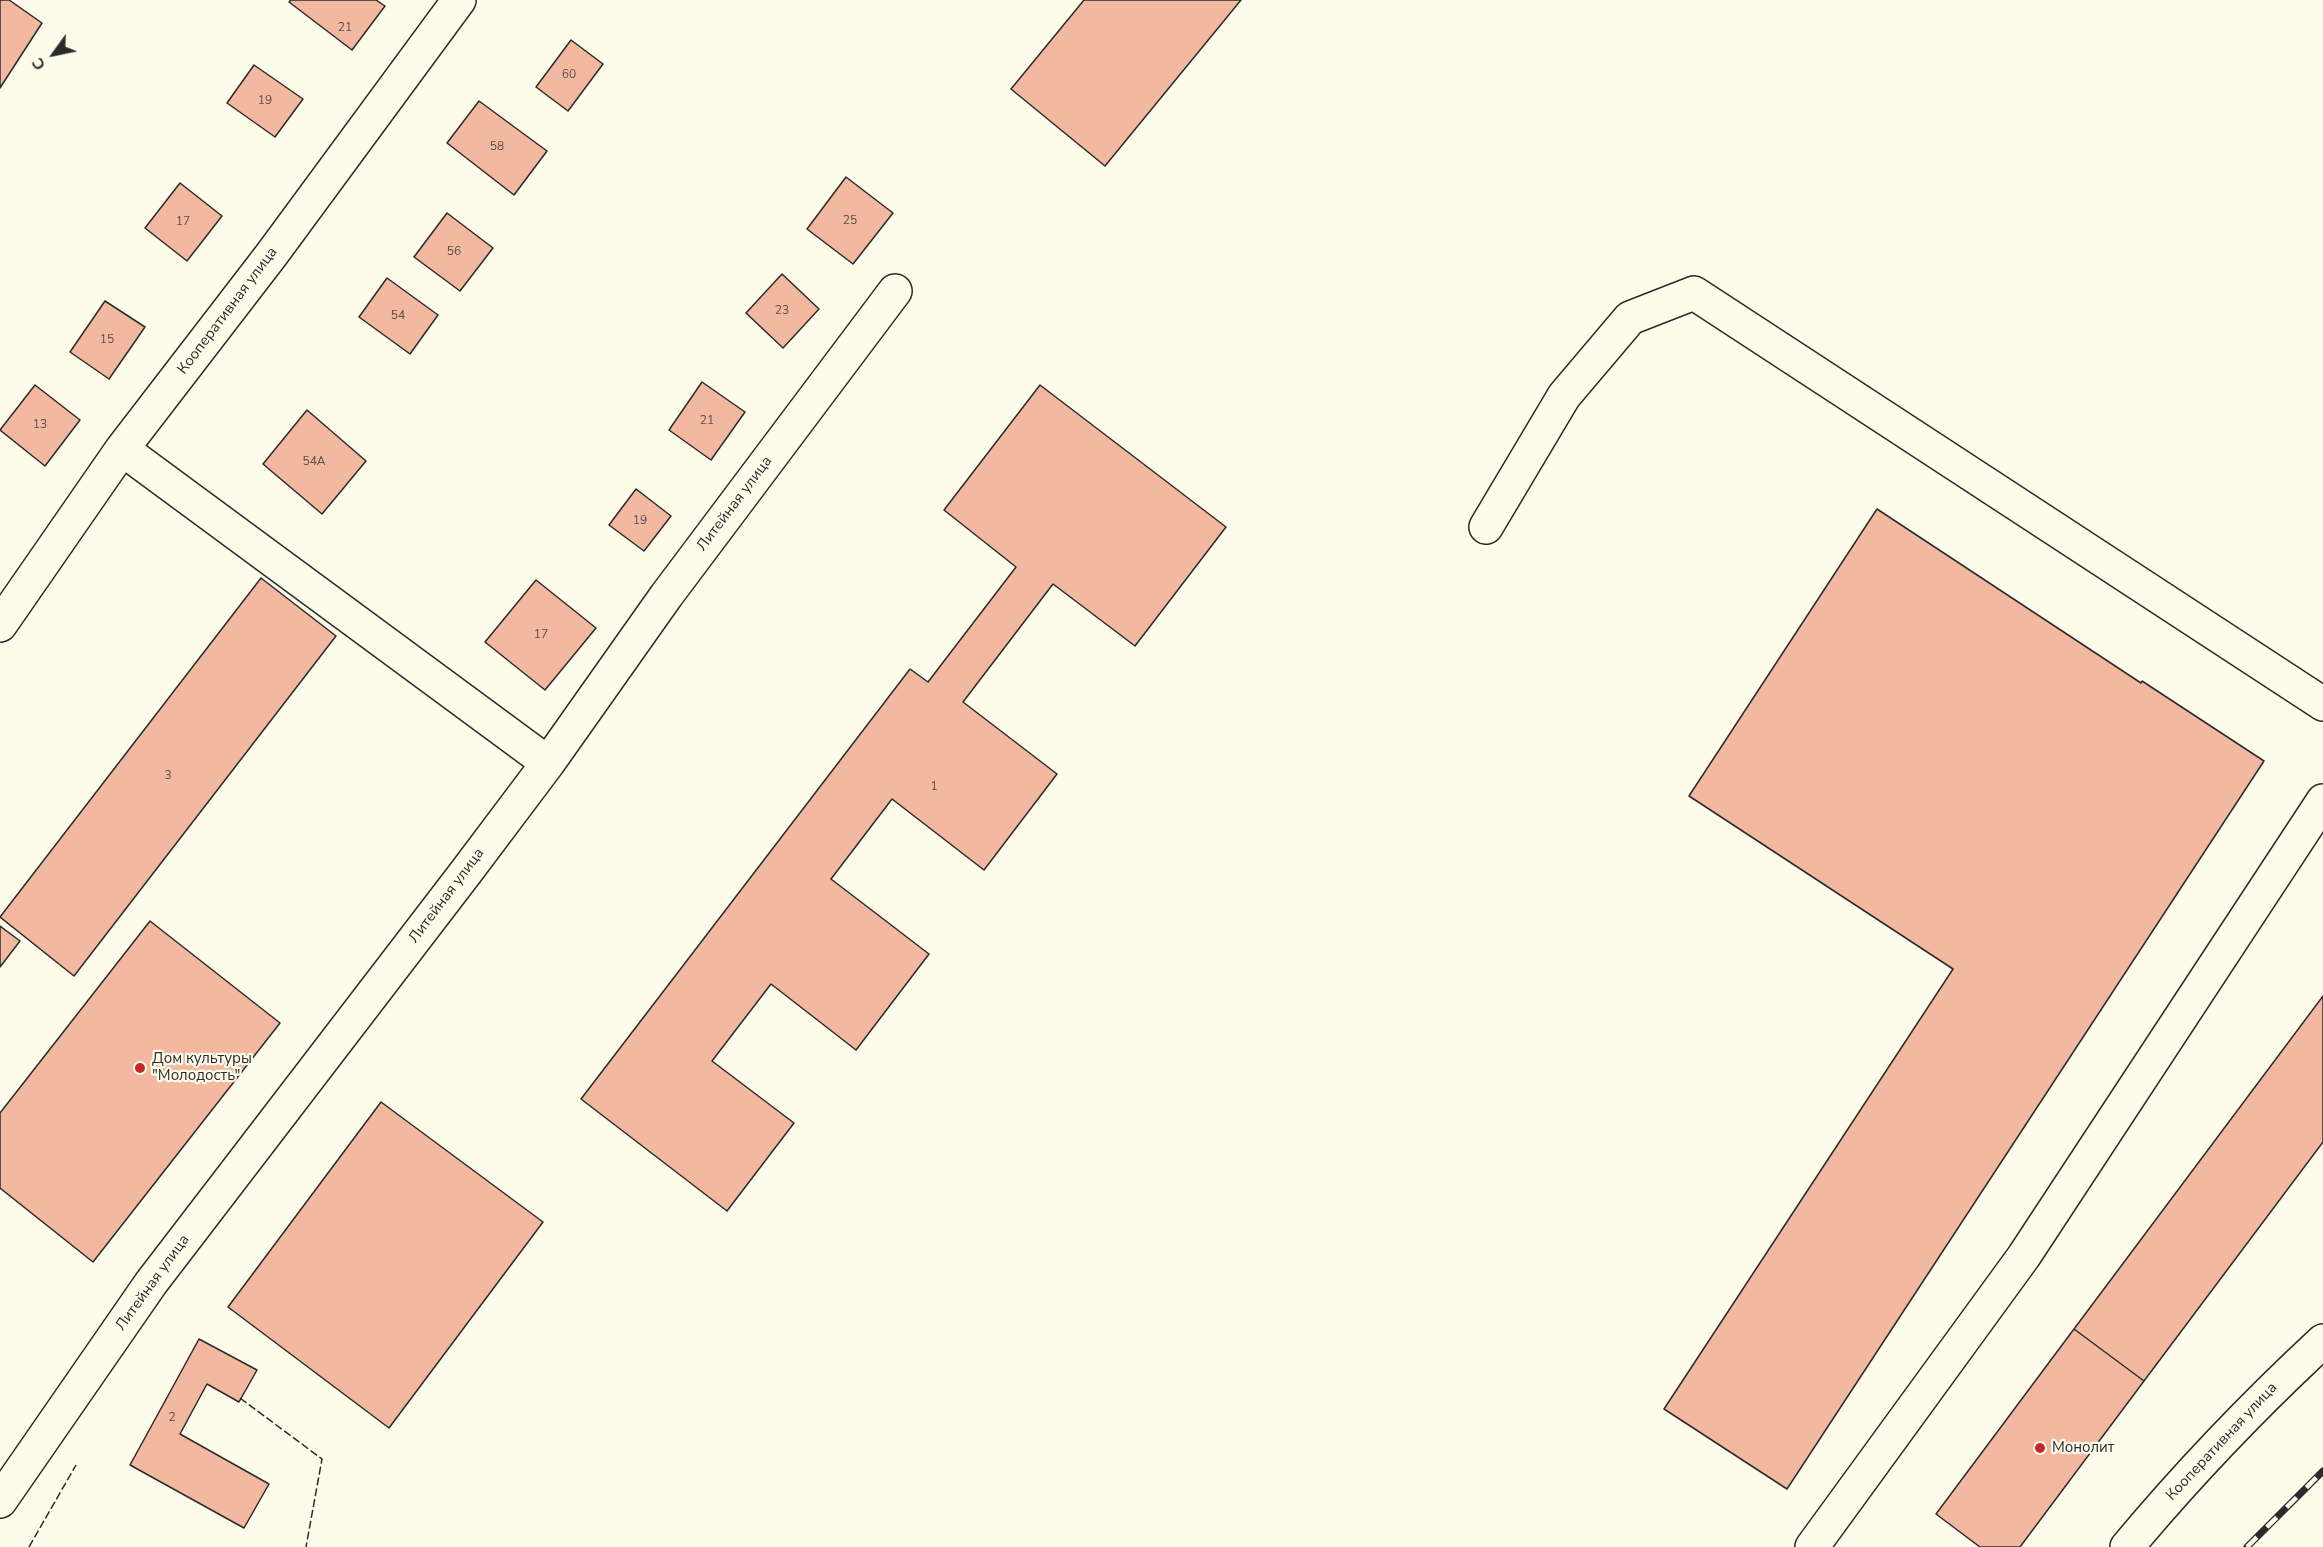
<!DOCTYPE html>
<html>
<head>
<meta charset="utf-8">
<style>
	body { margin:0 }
	#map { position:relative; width:2323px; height:1547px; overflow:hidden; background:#fdfbea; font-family:"Nunito Sans",sans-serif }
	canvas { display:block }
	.north { position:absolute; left:24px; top:24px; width:60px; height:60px; -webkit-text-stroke:4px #fdfbea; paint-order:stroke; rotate:237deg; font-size:16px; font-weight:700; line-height:24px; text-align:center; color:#2b2b2b }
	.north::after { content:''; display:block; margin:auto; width:21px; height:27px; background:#2b2b2b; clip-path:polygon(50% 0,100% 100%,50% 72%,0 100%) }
</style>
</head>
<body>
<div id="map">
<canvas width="2323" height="1547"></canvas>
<div class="north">С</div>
</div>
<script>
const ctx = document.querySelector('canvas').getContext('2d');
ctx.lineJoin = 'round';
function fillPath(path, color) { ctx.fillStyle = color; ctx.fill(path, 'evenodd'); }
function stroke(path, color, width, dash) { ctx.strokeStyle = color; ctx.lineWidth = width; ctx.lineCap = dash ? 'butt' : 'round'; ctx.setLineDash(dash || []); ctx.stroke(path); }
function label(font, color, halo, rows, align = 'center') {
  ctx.font = font + ' "Nunito Sans",sans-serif'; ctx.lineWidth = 4.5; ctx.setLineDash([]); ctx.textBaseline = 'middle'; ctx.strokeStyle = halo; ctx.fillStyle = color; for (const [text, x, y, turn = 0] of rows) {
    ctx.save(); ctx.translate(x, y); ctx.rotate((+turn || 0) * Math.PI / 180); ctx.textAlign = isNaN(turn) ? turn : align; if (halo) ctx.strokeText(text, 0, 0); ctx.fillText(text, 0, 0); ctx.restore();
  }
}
const building = new Path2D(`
	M0 0H9L42 23 0 88Z
	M291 0H376L385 6 352 50 289 2Z
	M1084 0H1241L1105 166 1011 89Z
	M571 40 603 64 568 111 536 87Z
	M254 65 303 99 275 137 227 103Z
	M479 101 547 151 514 195 447 143Z
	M846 177 893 213 853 264 807 229Z
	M180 183 222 216 187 261 145 228Z
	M447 213 493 248 460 291 414 257Z
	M782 274 819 309 783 348 746 313Z
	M387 278 438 315 410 354 359 317Z
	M105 301 145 327 109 379 70 352Z
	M702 382 745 412 711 460 669 430Z
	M35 385 80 420 45 466 0 430Z
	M1040 385 1226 527 1135 646 1053 584 963 702 1057 774 984 870 892 799 831 879 929 954 856 1050 771 984 712 1061 794 1123 727 1211 581 1099 910 669 928 682 1016 567 944 510Z
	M307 410 366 461 322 514 263 464Z
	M636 489 671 516 644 551 609 525Z
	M1877 509 2141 683 2142 681 2264 761 1787 1489 1664 1409 1953 969 1689 796Z
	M261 578 336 636 74 976 0 917Z
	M536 580 596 628 545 690 485 642Z
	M150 921 280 1023 93 1262 0 1188V1113Z
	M0 926 20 941 0 967Z
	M2323 996V1142L2144 1381 2074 1329Z
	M381 1102 543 1222 389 1428 228 1307Z
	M2074 1329 2144 1381 2020 1547H1980L1936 1514Z
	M199 1339 257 1370 239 1402 207 1384 180 1434 269 1484 244 1528 130 1465Z`);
const minor = new Path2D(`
	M122 449 548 763
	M1486 527 1564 396 1630 318 1694 293 2323 704
	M0 625 122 449 272 254 459 0
	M0 1501 151 1283 466 872 548 763 666 596 895 291
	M1812 1547 2024 1256 2323 801
	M2127 1547C2188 1474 2253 1406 2323 1341`);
const rail = new Path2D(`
	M2247 1547 2323 1471`);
const fence = new Path2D(`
	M240 1398 322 1459 306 1547
	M29 1547 76 1465`);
const markers = [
	[140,1068,6,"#c62828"],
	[2040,1448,6,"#c62828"]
];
const numberNames = [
	["21",345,28],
	["60",569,75],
	["19",265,101],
	["58",497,147],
	["25",850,221],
	["17",183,222],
	["56",454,252],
	["23",782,311],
	["54",398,316],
	["15",107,340],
	["21",707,421],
	["13",40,425],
	["54А",314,462],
	["19",640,521],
	["17",541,635],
	["3",168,776],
	["1",934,787],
	["2",172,1418]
];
const streetNames = [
	["Кооперативная улица",228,311,-53],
	["Литейная улица",735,504,-53],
	["Литейная улица",447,896,-53],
	["Литейная улица",153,1283,-54],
	["Кооперативная улица",2222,1442,-47]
];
const poiNames = [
	["Дом культуры",152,1059],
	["\"Молодость\"",152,1076],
	["Монолит",2052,1448]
];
fillPath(building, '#f2b8a0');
stroke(building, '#2b2b2b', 1.5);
stroke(minor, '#2b2b2b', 36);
stroke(minor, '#fdfbea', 33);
stroke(rail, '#2b2b2b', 7);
stroke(rail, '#fdfbea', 4.5, [14]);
stroke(fence, '#2b2b2b', 1.5, [8, 3]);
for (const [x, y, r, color] of markers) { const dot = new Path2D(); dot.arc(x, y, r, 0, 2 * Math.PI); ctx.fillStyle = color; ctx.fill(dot); stroke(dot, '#fdfbea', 2); }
label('12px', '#5d4e48', null, numberNames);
label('15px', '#2b2b2b', '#fdfbea', streetNames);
label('15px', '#2b2b2b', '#fdfbea', poiNames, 'left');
</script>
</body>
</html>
